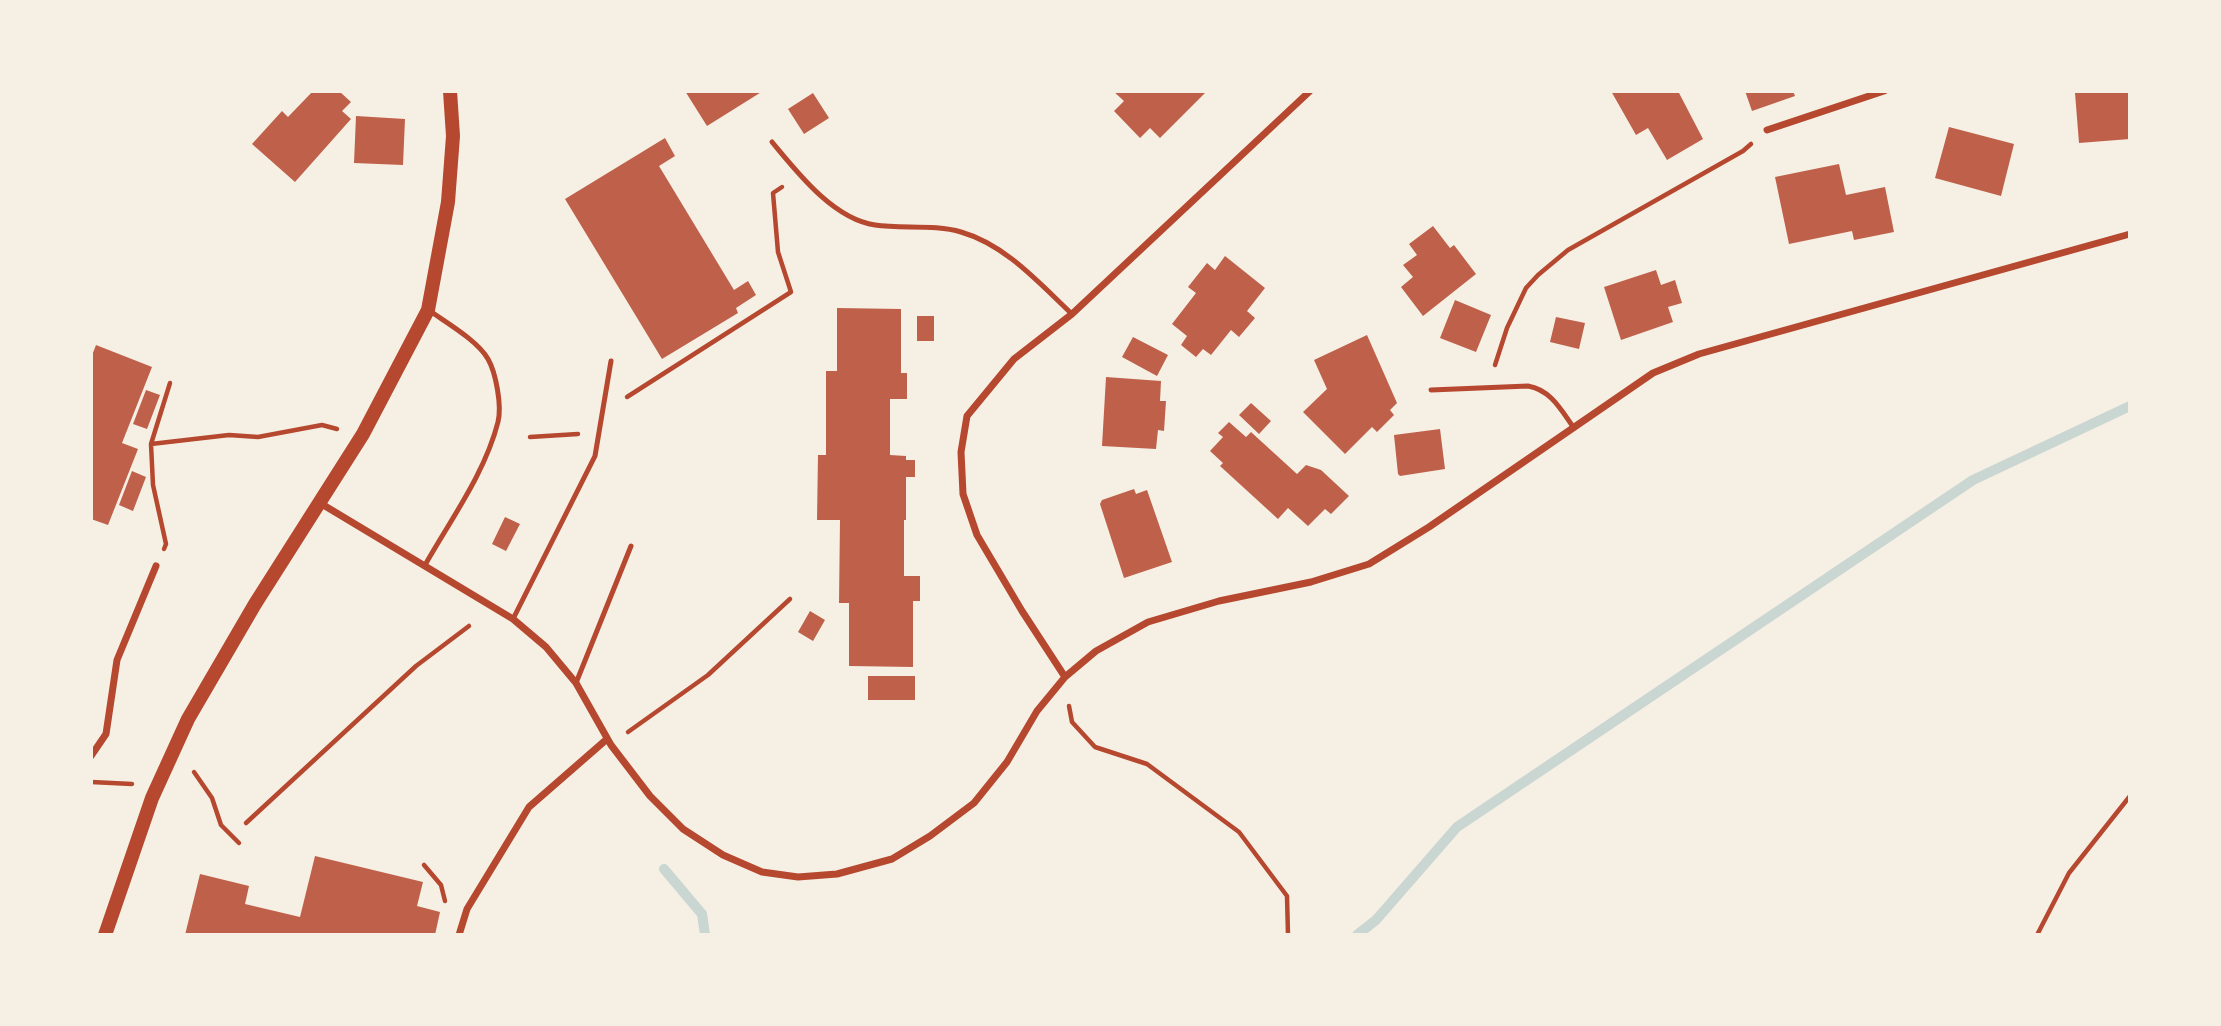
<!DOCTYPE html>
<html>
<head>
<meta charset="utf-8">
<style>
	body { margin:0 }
	#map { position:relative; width:2221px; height:1026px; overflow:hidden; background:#f6efe4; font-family:"Roboto Serif",serif }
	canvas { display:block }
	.frame { position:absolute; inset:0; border:93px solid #f6efe4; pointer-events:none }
</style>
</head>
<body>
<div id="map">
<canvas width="2221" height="1026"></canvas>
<div class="frame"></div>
</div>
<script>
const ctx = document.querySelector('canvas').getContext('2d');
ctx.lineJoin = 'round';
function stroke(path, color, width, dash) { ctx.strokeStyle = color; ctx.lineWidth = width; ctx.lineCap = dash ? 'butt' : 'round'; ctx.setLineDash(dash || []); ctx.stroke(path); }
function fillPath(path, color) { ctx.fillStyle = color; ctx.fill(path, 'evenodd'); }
const stream = new Path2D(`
	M664 869 702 914 705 935
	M1357 935 1376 920 1457 827 1973 480 2130 406`);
const building = new Path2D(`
	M313 91H339L351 102 342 111 351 119 295 182 252 144 282 111 288 117Z
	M685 91H763L707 126Z
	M1113 91H1207L1160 138 1150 128 1140 138 1114 111 1124 101Z
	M1611 91H1678L1703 139 1667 160 1648 128 1636 135Z
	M1745 91H1793L1795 96 1752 111Z
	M2106 91H2130V139L2079 143 2075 93Z
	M813 93 829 118 804 134 788 109Z
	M356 116 405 119 403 165 354 163Z
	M1949 127 2014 144 2001 196 1935 178Z
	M665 138 675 156 659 166 734 290 748 281 756 295 736 308 738 313 662 359 565 199Z
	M1839 164 1846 195 1885 187 1894 232 1854 240 1852 231 1789 244 1775 177Z
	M1433 226 1450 248 1454 245 1476 274 1423 316 1401 287 1413 277 1403 265 1417 255 1409 244Z
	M1225 256 1265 288 1247 311 1255 318 1239 337 1231 330 1211 355 1203 349 1196 357 1181 345 1187 336 1172 324 1196 293 1188 287 1207 263 1215 270Z
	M1656 270 1661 285 1675 280 1682 303 1668 307 1673 322 1621 340 1604 287Z
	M1455 300 1491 315 1476 352 1440 338Z
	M837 308 901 309V373H907V399H890V455L906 456V460H915V477H906V520H904V576H920V601H913V667L849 666V603H839L840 520H817L818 455H826V371H837Z
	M917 316H934V341H917Z
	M1556 317 1585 323 1579 349 1550 342Z
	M1367 335 1397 403 1390 410 1394 415 1377 432 1372 427 1345 454 1303 412 1327 389 1314 360Z
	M1133 337 1168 355 1157 376 1122 357Z
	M96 345 152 367 122 443 138 449 108 525 91 519V358Z
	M1106 377 1161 381 1160 401H1166L1164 431 1158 430 1156 449 1102 446Z
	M146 390 160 395 147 429 133 424Z
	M1251 403 1271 421 1259 434 1239 415Z
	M1229 422 1246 437 1251 432 1297 474 1306 465 1321 470 1349 496 1331 514 1325 509 1308 526 1288 508 1278 519 1220 466 1223 463 1210 451 1223 437 1218 433Z
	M1440 429 1445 469 1400 476 1398 474 1394 435Z
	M132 471 146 477 133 511 119 505Z
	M1134 489 1136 494 1147 490 1172 562 1124 578 1100 504 1102 500Z
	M505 517 520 524 506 551 492 544Z
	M810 611 825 620 813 641 798 632Z
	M868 676H915V700H868Z
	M315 856 423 882 417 906 440 912 435 935H185L200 874 249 886 245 904 300 917Z`);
const path = new Path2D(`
	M1495 365 1507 328 1526 288 1538 275 1568 250 1743 151 1751 144
	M627 397 791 292 778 252 773 193 782 187
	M530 437 578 434
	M151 444 229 435 258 437 322 425 337 429
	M164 549 166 544 153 485 151 444 170 383
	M1069 706 1072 722 1095 747 1147 764 1239 832 1287 896 1288 935
	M628 732 708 675 790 599
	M194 772 212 798 221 825 239 843
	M91 782 132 784
	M246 823 416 666 469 626
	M424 865 441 885 445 901
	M2037 935 2069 873 2130 796`);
const service = new Path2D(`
	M772 142C797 172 833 219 875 225 902 229 935 224 961 232 1006 245 1039 283 1072 314
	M1431 390 1528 386C1551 390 1561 410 1574 428
	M425 565C451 519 485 473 498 422 502 406 496 373 488 359 478 341 447 323 430 311
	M513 619 595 456 611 361
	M576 683 631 546`);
const minor = new Path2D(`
	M1767 130 1884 91
	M320 503 513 619 546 647 576 683 611 745 650 796 683 829 723 855 762 872 798 877 837 874 892 859 930 836 974 803 1007 762 1037 711 1065 677 1096 651 1148 622 1219 601 1311 582 1369 564 1429 527 1653 373 1699 354 2130 234
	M1065 677 1022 611 977 535 963 494 961 452 967 416 1014 359 1072 314 1310 91
	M91 756 106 734 117 660 156 566
	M459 935 467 909 529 807 607 739`);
const secondary = new Path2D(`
	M105 935 152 798 188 719 255 604 363 434 428 310 448 202 453 136 450 91`);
stroke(stream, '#c9d6d2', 10);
fillPath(building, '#bf614a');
stroke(path, '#b5482f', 4.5);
stroke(service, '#b5482f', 5);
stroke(minor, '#b5482f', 7);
stroke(secondary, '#b5482f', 14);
</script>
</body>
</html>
